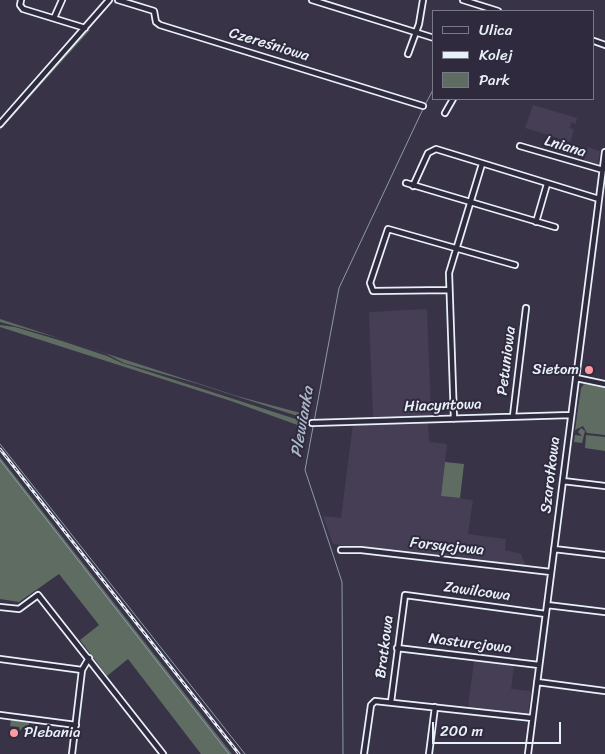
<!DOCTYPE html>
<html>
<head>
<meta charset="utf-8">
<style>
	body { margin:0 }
	#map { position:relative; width:605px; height:754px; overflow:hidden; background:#393348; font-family:Sriracha,sans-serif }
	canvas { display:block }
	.legend { position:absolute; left:432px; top:10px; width:162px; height:90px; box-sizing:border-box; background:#2f2a3d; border:1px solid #797a88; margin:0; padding:6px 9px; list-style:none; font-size:15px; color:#e8f1f8 }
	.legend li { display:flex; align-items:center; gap:10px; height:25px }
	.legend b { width:25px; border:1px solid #797a88 }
	.scale { position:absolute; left:432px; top:722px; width:129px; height:22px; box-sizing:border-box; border:2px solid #e8f1f8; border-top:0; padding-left:6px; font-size:15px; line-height:18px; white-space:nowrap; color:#e8f1f8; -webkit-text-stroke:4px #2f2a3d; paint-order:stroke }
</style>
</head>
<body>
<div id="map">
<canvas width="605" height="754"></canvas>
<ul class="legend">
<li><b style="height:6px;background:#2f2a3d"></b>Ulica</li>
<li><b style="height:6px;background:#e8f1f8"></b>Kolej</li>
<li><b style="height:14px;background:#5f6c62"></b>Park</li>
</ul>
<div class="scale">200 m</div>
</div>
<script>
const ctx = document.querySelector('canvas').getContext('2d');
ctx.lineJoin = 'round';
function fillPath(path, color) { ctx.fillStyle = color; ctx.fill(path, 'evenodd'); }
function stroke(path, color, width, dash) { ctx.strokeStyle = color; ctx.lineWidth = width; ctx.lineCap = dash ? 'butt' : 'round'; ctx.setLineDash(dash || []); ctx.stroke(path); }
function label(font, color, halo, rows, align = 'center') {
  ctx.font = font + ' Sriracha,sans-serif'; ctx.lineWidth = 4; ctx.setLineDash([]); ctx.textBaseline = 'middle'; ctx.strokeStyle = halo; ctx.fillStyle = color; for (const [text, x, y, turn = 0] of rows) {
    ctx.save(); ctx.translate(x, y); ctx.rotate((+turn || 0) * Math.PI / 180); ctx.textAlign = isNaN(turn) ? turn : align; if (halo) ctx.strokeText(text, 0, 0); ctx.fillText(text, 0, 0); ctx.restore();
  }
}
const built = new Path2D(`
	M533 105 577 118 576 124 571 122 570 128 574 130 570 142 525 128Z
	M588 147 600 151 597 168 583 163Z
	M427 309 431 416 373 419 369 312Z
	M428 422 429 442 447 444 441 496 473 500 468 534 506 539 505 550 521 554 526 566 466 558 465 561 333 544 323 516 341 518 353 424Z
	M474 661 514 665 511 689 531 691 528 714 468 708Z`);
const green = new Path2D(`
	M87 29 90 30 0 130V126Z
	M0 319 237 396 308 415 310 420 195 383 124 363 107 354 62 339 0 322Z
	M0 325 15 327 62 341 107 356 122 363 308 423V425L303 427 231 401 0 327Z
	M584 384 605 388V435L587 433 583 426 575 430 581 388Z
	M581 428 585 431 582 443 574 442 575 435 582 436 578 432Z
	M586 435 605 437V451L585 448Z
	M0 457 232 754H201L128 659 107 676 80 640 99 625 59 574 19 602 0 599Z
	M445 462 464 464 460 498 441 496Z
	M11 720 29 723 28 728 23 727 20 731 19 727 10 726Z`);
const stream = new Path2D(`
	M484 11 485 10
	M426 103 434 88
	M0 444 245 754
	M0 460 229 754
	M343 754 342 582 305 470 339 288 423 109`);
const street = new Path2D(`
	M21 0 20 5 23 9 85 28
	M118 0 154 11 156 22 160 25 423 106
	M312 0 434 38
	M463 0 498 11
	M54 18 62 0
	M594 41 605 45
	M408 54 419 24 423 0
	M445 113 453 99
	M0 124 109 0
	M520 146 603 170
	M406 183 555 227
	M413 186 428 153 436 149 599 199
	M536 222 547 184
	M448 290 373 291 370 283 388 229 515 265
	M576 378 605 384
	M513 416 526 308
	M454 419 449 273 482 164
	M312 423 571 415
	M563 481 605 486
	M554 549 605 555
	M341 550H361L551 572
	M547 605 605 612
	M0 607 19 609 38 595 163 754
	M397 648 539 665
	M0 659 82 670
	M537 682 605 691
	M391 702 405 595 546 614
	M0 715 76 725
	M72 754 82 670 89 658
	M364 754 371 705 375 701 532 718
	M429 754 435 707
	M528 754 605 152`);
const rail = new Path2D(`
	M0 449 239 754`);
const markers = [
	[589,370,5,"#ff9aa2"],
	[14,733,5,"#ff9aa2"]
];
const streetNames = [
	["Czereśniowa",269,45,17],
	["Lniana",565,147,17],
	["Petuniowa",507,361,-83],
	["Hiacyntowa",443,406,-2],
	["Szarotkowa",551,475,-83],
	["Forsycjowa",447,547,6],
	["Zawilcowa",477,592,8],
	["Nasturcjowa",470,644,7],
	["Bratkowa",385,647,-83]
];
const poiNames = [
	["Sietom",579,370],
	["Plebania",24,733,"left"]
];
const waterNames = [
	["Plewianka",303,422,-80]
];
fillPath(built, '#453e55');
fillPath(green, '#5f6c62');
stroke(stream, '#8d9aac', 1);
stroke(street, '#e8f1f8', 8);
stroke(street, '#2f2a3d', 4.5);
stroke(rail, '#e8f1f8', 3);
stroke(rail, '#2f2a3d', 1, [4]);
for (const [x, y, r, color] of markers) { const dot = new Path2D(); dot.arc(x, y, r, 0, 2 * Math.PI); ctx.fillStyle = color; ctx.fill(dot); stroke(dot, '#2f2a3d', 2); }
label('15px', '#e8f1f8', '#2f2a3d', streetNames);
label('15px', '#e8f1f8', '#2f2a3d', poiNames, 'right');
label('italic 16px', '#abb7c6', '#2f2a3d', waterNames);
</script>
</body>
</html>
